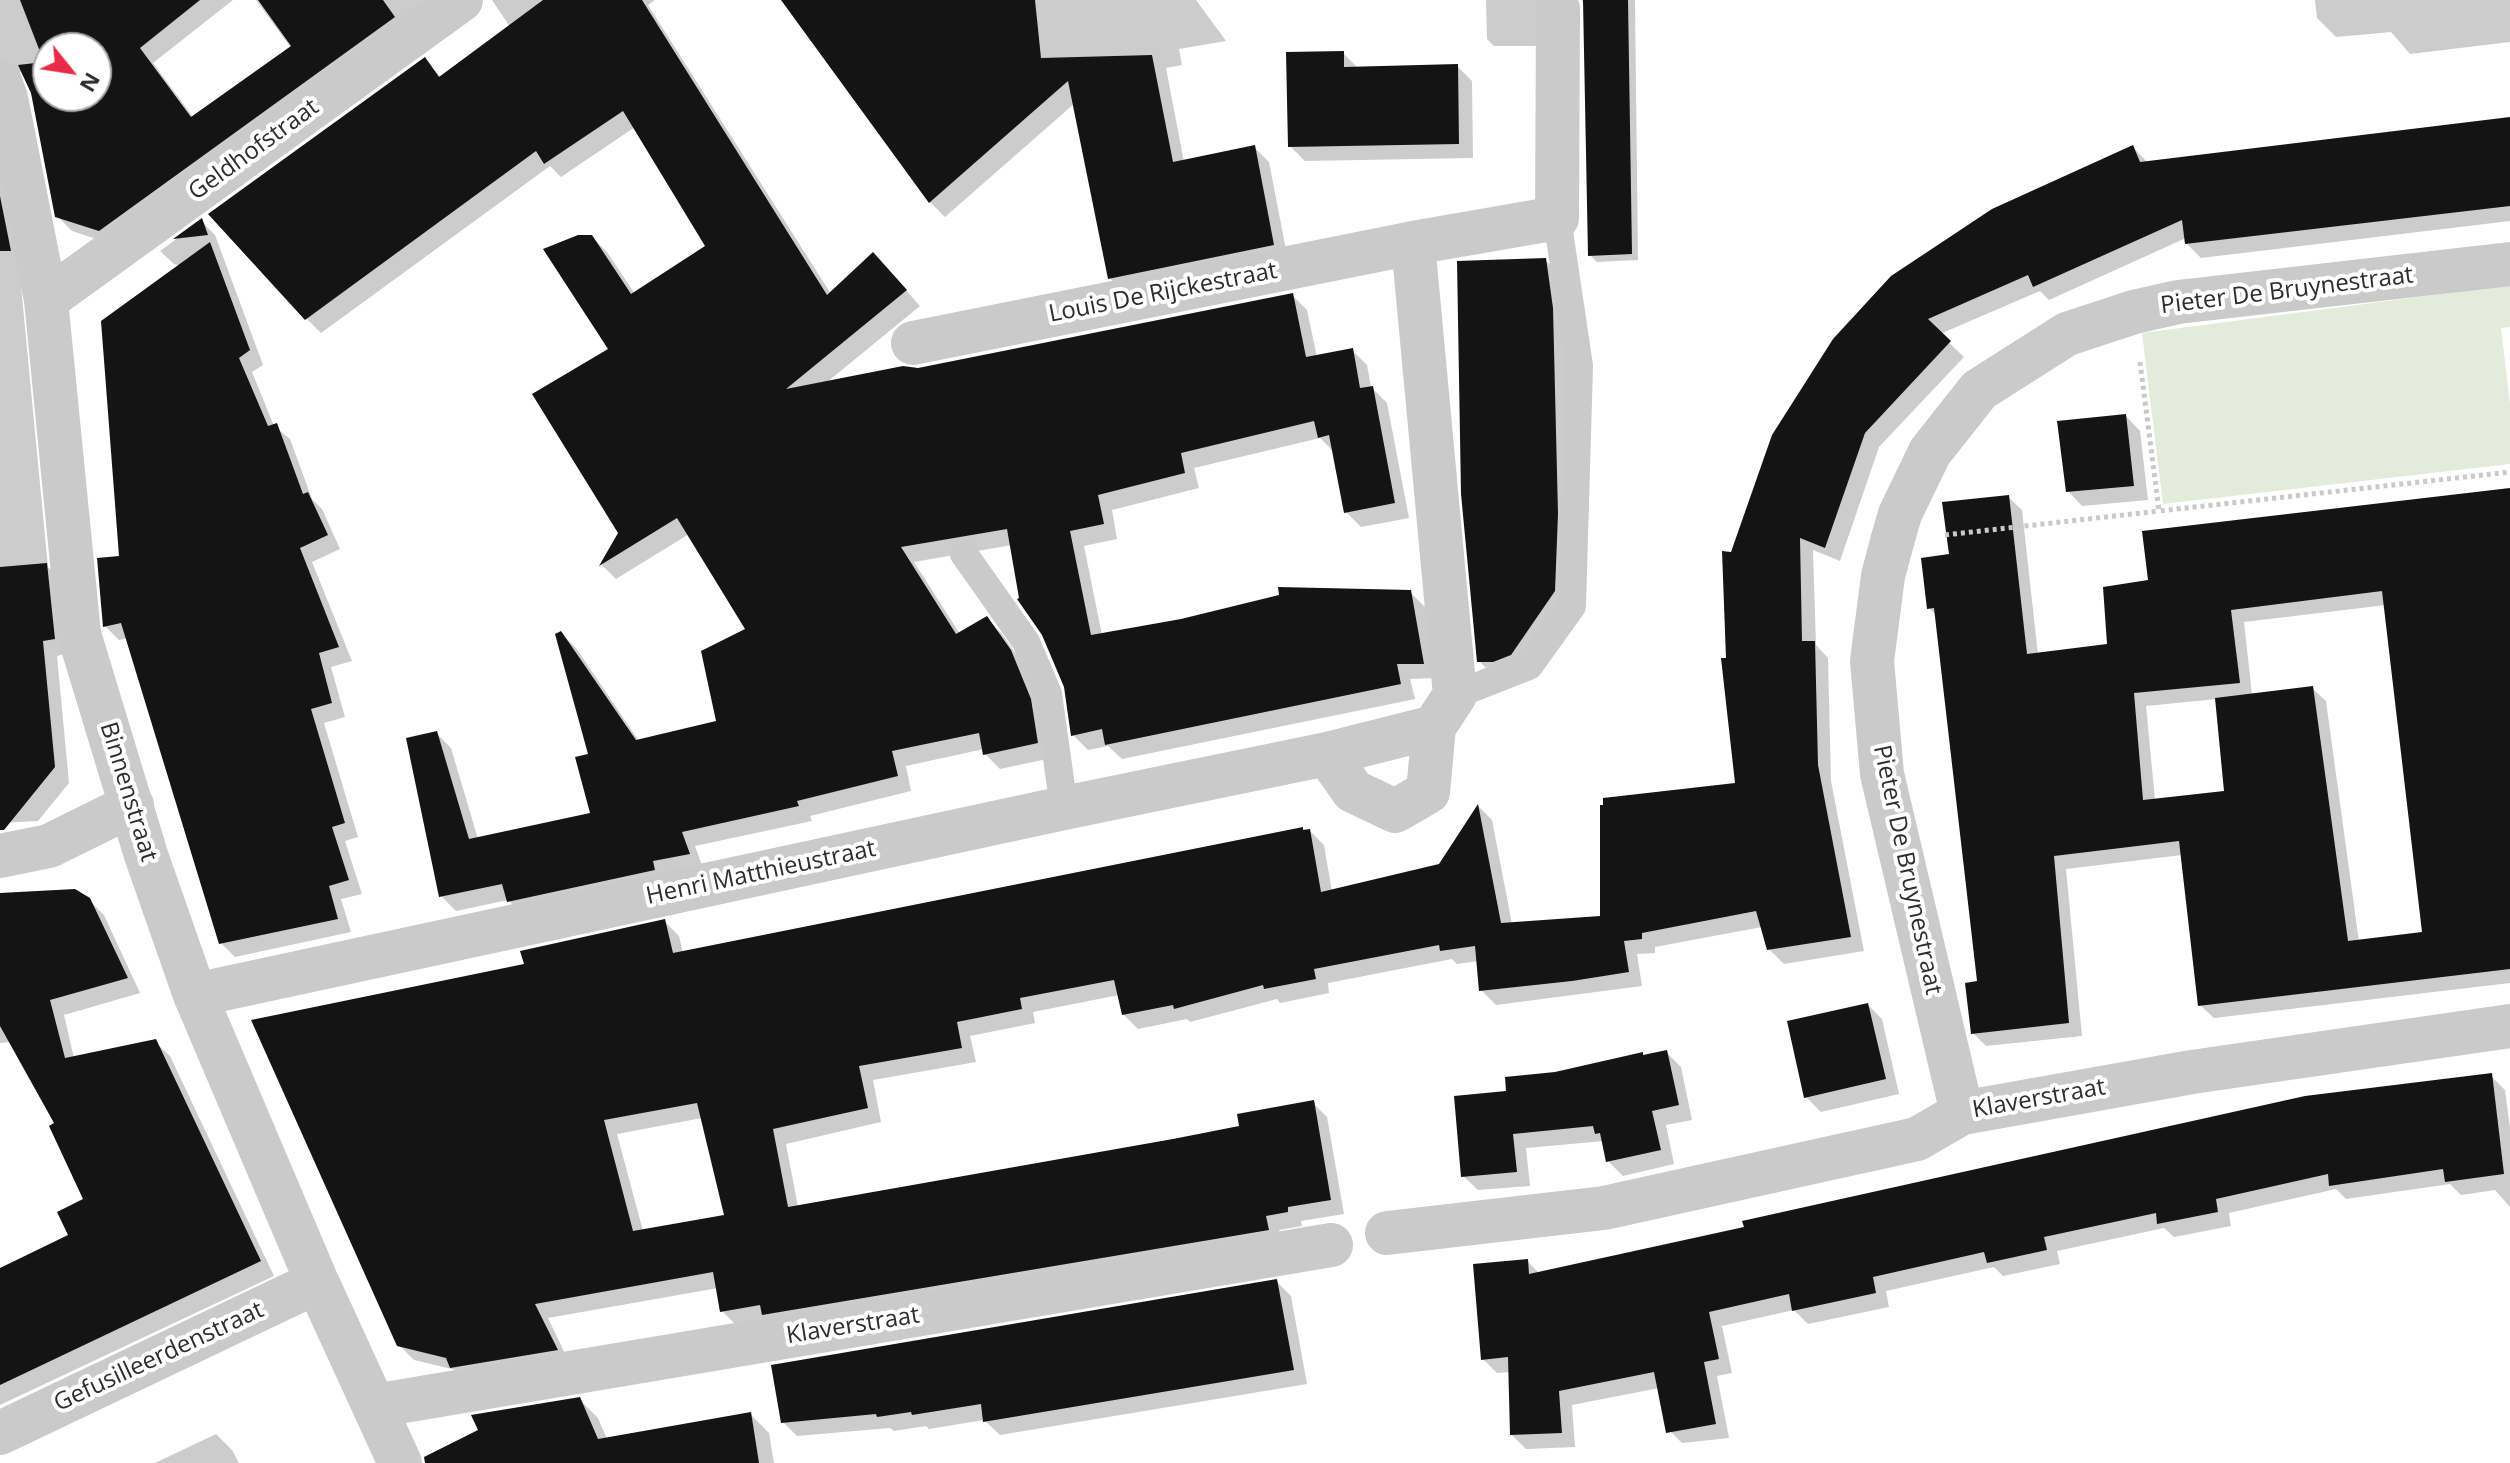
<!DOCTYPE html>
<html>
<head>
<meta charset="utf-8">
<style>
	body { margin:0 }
	#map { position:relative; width:2510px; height:1463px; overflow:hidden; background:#fff; font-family:"Open Sans",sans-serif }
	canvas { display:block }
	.north { position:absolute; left:32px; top:32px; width:80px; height:80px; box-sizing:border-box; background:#fff; border:2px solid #ababab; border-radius:50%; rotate:120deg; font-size:22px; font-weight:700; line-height:32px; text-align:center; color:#2d2d2d }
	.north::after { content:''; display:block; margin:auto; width:28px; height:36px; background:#e62c47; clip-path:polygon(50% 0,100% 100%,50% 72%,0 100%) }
</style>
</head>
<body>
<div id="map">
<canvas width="2510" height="1463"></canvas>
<div class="north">N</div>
</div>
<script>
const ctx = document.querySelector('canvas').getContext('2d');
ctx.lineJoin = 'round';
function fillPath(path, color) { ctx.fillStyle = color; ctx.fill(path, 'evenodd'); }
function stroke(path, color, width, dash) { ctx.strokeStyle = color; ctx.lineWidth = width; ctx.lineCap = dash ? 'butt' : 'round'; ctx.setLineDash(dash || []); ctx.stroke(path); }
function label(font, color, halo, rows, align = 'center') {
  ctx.font = font + ' "Open Sans",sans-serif'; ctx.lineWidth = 8; ctx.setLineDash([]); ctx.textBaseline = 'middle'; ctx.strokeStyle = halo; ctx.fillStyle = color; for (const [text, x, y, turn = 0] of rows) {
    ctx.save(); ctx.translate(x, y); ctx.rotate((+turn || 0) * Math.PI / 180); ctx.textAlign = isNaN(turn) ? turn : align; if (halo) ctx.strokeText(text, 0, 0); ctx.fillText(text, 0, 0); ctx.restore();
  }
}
const green = new Path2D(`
	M2510 285V327L2501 328 2510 404V464L2163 504 2142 333Z`);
const shadow = new Path2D(`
	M0 0H233L153 63 193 117 291 48 256 0H443L114 245 72 231 57 216 32 93 21 72 8 73 0 78ZM48 48H96V96H48Z
	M492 0H655L648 5 831 294 888 270 920 306 826 383 918 370 1292 295 1307 310 1317 357 1352 350 1367 365 1371 387 1387 403 1409 518 1361 527 1346 512 1334 452 1320 438 1194 468 1199 488 1112 510 1117 539 1084 546 1102 635 1410 592 1425 607 1438 678 1410 679 1415 699 1122 759 1108 746 1088 750 1073 735 1066 687 1012 545 914 562 960 634 987 619 1002 634 1025 667 1046 715 1052 758 1000 769 985 754 984 749 906 766 911 791 810 816 812 821 695 846 703 868 524 916 508 900 456 911 441 896 436 733 451 748 478 839 593 814 590 755 561 633 576 648 639 741 718 723 748 629 689 534 616 579 602 565 621 533 611 349 592 237 607 252 635 294 708 246 635 127 561 177 550 166 321 333 306 318 425 60 442 78 510 27Z
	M783 0H1196L1226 41 1179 49 1182 65 1166 68 1184 162 1254 147 1269 162 1288 260 1125 293 1110 278 1075 103 945 217 930 202Z
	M1486 0H1546L1539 46H1494L1487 39Z
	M1582 0H1635L1638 260 1597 262 1590 255 1585 9Z
	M2315 0H2510V42L2410 54 2391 32 2336 37 2317 18Z
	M1343 53 1358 68 1458 67 1472 81 1473 158 1305 161 1290 146Z
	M2510 119V221L2201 258 2186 243V238L2049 300 2040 291 1940 334 1964 357 1879 447 1840 561 1813 550 1816 645 1828 658 1831 781 1864 951 1784 964 1769 949 1762 927 1655 947V953L1637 954 1642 986 1496 1005 1481 990 1478 961 1457 964 1452 959 1328 983 1329 993 1280 1003 1277 999 1190 1022 1187 1019 1138 1029 1123 1014 1119 995 1033 1012 1035 1023 970 1036 976 1062 873 1080 881 1122 786 1144 798 1207 1241 1127 1313 1103 1327 1117 1344 1214 1301 1221 1302 1226 1279 1230 1282 1244 736 1325 722 1311 718 1288 548 1318 570 1364 456 1370 414 1360 399 1345 526 966 665 922 679 936 683 953 1303 829 1310 831 1324 845 1332 892 1440 866 1479 807 1492 820 1512 924 1602 918 1737 785 1729 660 1733 555 1774 436 2133 147 2147 162ZM702 1118 726 1216 643 1231 617 1134Z
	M0 141 19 265 48 567 61 580 69 653 57 656 69 783 38 821 0 823Z
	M201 221 215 235 263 365 252 372 274 426 290 439 312 499 322 509 340 549 312 562 352 661 331 667 345 717 324 723 358 837 345 841 362 894 341 899 351 932 235 957 221 943 128 638 119 640 105 626 181 266 174 264 160 251Z
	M1545 260 1560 274 1567 324 1569 606 1526 669 1494 676 1479 661Z
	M2126 416 2140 431 2148 500 2082 506 2068 491Z
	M2510 490V983L2214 1018 2200 1005 2182 855 2066 869 2082 1036 1986 1046 1973 1033 1979 983 1937 616 1929 608 1951 556 2008 497 2022 510 2038 655 2109 646 2150 582ZM2386 605 2424 934 2359 942 2326 701 2312 688 2252 695 2244 622ZM2217 699 2226 793 2155 800 2146 706Z
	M0 896 88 899 104 915 140 993 64 1015 74 1058 155 1042 170 1056 274 1276 0 1405V1269L71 1236 86 1200 57 1124 11 1042 0 1043Z
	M1868 1005 1882 1019 1899 1094 1821 1112 1806 1097Z
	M1666 1052 1681 1067 1692 1120 1666 1125 1674 1164 1623 1176 1608 1161 1604 1141 1526 1148 1530 1186 1478 1190 1463 1176 1508 1093 1555 1073 1642 1054 1645 1057Z
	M2491 1076 2505 1090 2510 1128V1207L2495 1190 2461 1195 2450 1184 2346 1199 2336 1189 2229 1213 2231 1226 2174 1237 2164 1228 2057 1251 2060 1264 2003 1276 1994 1267 1886 1291 1889 1307 1808 1324 1794 1310 1722 1326 1732 1373 1717 1376 1729 1438 1682 1443 1667 1428 1659 1388 1572 1405 1575 1447 1526 1449 1512 1435 1510 1372 1497 1373 1483 1359 1527 1261 1540 1274Z
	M1277 1282 1291 1296 1307 1384 1000 1435 984 1420 929 1429 926 1426 894 1431 890 1428 797 1436 783 1422Z
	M579 1399 598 1418 607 1439 750 1414 769 1433 774 1463H454L481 1431Z
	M216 1434 232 1450 239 1463H155Z`);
const building = new Path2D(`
	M20 0H200L140 48 191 117 291 46 258 0H383L395 17 99 231 55 217 31 93 18 65 44 62ZM48 48H96V96H48Z
	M543 0H642L827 295 873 252 907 290 786 389 903 366 918 368 1293 293 1306 357 1353 348 1360 388 1373 386 1395 503 1344 513 1329 435 1318 438 1314 421 1181 453 1185 473 1098 495 1104 524 1070 531 1091 635 1181 619 1279 595 1278 587 1411 590 1424 664H1397L1401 684 1105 745 1102 729 1071 736 1064 687 1042 635 1017 599 1019 598 1007 529 901 547 956 634 987 616 1011 650 1031 699 1038 743 983 755 979 733 892 751 898 776 797 801 799 806 682 832 690 854 653 861 655 870 507 902 502 884 439 897 406 738 437 731 469 839 590 813 575 757 588 754 555 634 561 631 636 740 716 721 701 651 745 629 677 518 599 566 618 533 532 394 608 349 543 249 578 235H592L631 294 705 246 623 111 544 164 536 151 305 320 208 214 425 57 439 77Z
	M781 0H1035L1041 58 1152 55 1173 162 1255 145 1274 245 1108 279 1068 81 929 203Z
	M1583 0H1628L1632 254 1588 256Z
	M1344 51V67L1458 64 1459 144 1288 147 1286 52Z
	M2510 117V206L2185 244 2182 220 2033 287 2028 275 1928 319 1951 341 1865 433 1825 548 1800 538 1802 641H1815L1818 765 1851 937 1767 950 1756 911 1642 933V939L1624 941 1629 972 1572 981 1479 991 1475 946 1440 951 1439 945 1314 969 1316 979 1264 989 1263 985 1174 1009 1173 1005 1122 1015 1114 980 1020 998 1022 1009 957 1022 962 1048 859 1066 868 1108 773 1129 788 1207 1173 1139 1239 1126 1237 1114 1314 1100 1331 1200 1288 1207V1212L1266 1216 1269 1230 762 1315 760 1305 720 1312 713 1272 535 1304 558 1350 450 1368 446 1358 397 1346 251 1020 524 964 520 951 665 919 673 953 1303 827V830L1310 829 1321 892 1439 864 1478 804 1501 923 1600 916V805H1603V798L1735 783 1721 658H1726L1722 551 1731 552 1772 435 1833 339 1891 276 1992 209 2133 145 2140 162ZM697 1103 724 1215 633 1231 604 1120Z
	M0 196 11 251H0Z
	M202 218 208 235 173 239Z
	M210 242 250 350 239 358 268 426 277 423 303 494 308 492 328 535 300 548 339 647 319 653 332 703 311 709 345 823 332 827 349 880 329 886 338 919 219 944 121 623 103 627 97 558 119 556 101 321Z
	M1546 258 1553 308 1558 514 1555 591 1511 655 1493 662H1477L1461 494 1457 261Z
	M2126 414 2134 486 2066 492 2057 421Z
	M2510 488V969L2198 1006 2179 841 2054 856 2069 1023 1971 1034 1965 983 1977 981 1934 608 1927 609 1921 558 1949 554 1942 502 2009 495 2027 654 2107 644 2103 587 2148 580 2142 531ZM2382 591 2422 932 2348 941 2313 686 2215 698 2224 791 2143 800 2134 693 2240 683 2231 610Z
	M47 563 55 639 43 641 55 767 4 830H0V567Z
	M75 889 90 898 128 978 50 1000 65 1058 156 1039 261 1261 0 1385V1268L68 1235 57 1212 83 1199 49 1126 54 1123 0 1026V893Z
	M1868 1003 1886 1079 1804 1098 1787 1021Z
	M1667 1050 1679 1105 1652 1111 1661 1150 1606 1162 1600 1133 1595 1134 1593 1126 1513 1134 1517 1172 1461 1177 1454 1096 1506 1091 1505 1077 1555 1072 1643 1052V1055Z
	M2492 1073 2504 1174 2445 1182 2443 1169 2329 1186 2328 1174 2216 1199 2218 1212 2157 1224 2156 1213 2044 1237 2047 1250 1987 1263 1984 1252 1873 1277 1876 1293 1792 1311 1789 1294 1709 1312 1719 1359 1704 1362 1716 1424 1666 1433 1654 1372 1559 1391 1562 1433 1510 1435 1508 1357 1481 1360 1473 1264 1528 1259 1529 1274 1744 1227 1742 1221 2305 1096Z
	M1277 1279 1294 1370 983 1422 981 1404 912 1415 911 1412 877 1417 876 1414 781 1423 771 1365Z
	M580 1397 598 1439 751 1412 759 1463H425L424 1457 478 1430 471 1415Z`);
const path = new Path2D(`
	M2140 362 2159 511 2510 472
	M1945 535 2159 511`);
const service = new Path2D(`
	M964 554 1026 642 1048 694 1064 808
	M1455 695 1529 666 1572 606 1579 366 1557 218`);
const minor = new Path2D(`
	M0 82 6 98 46 300 79 634 146 855 195 995 317 1282 400 1463
	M1413 243 1455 695 1434 727
	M46 300 461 0
	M913 343 1413 243 1557 218 1558 9
	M0 856 49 846 132 805
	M195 995 1064 808 1327 754 1353 791 1395 811 1428 792 1434 727 1327 754
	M1962 1113 1882 774 1872 661 1883 576 1892 542 1900 514 1930 452 1979 390 2067 334 2134 312 2178 302 2510 264
	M1387 1233 1604 1208 1917 1139 1962 1113 2192 1072 2510 1026
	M374 1406 1331 1245
	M0 1433 317 1282`);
const streetNames = [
	["Geldhofstraat",254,150,-36],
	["Pieter De Bruynestraat",2287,291,-7],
	["Louis De Rijckestraat",1163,293,-11],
	["Binnenstraat",128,792,73],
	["Pieter De Bruynestraat",1907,870,78],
	["Henri Matthieustraat",761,873,-12],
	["Klaverstraat",2039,1099,-10],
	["Klaverstraat",853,1326,-9],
	["Gefusilleerdenstraat",159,1357,-25]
];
fillPath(green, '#e4ebda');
fillPath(shadow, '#0003');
fillPath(building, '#141414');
stroke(path, '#cacaca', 5, [4, 4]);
stroke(service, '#cacaca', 28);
stroke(minor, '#cacaca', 44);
label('24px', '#2d2d2d', '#fff', streetNames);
</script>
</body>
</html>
